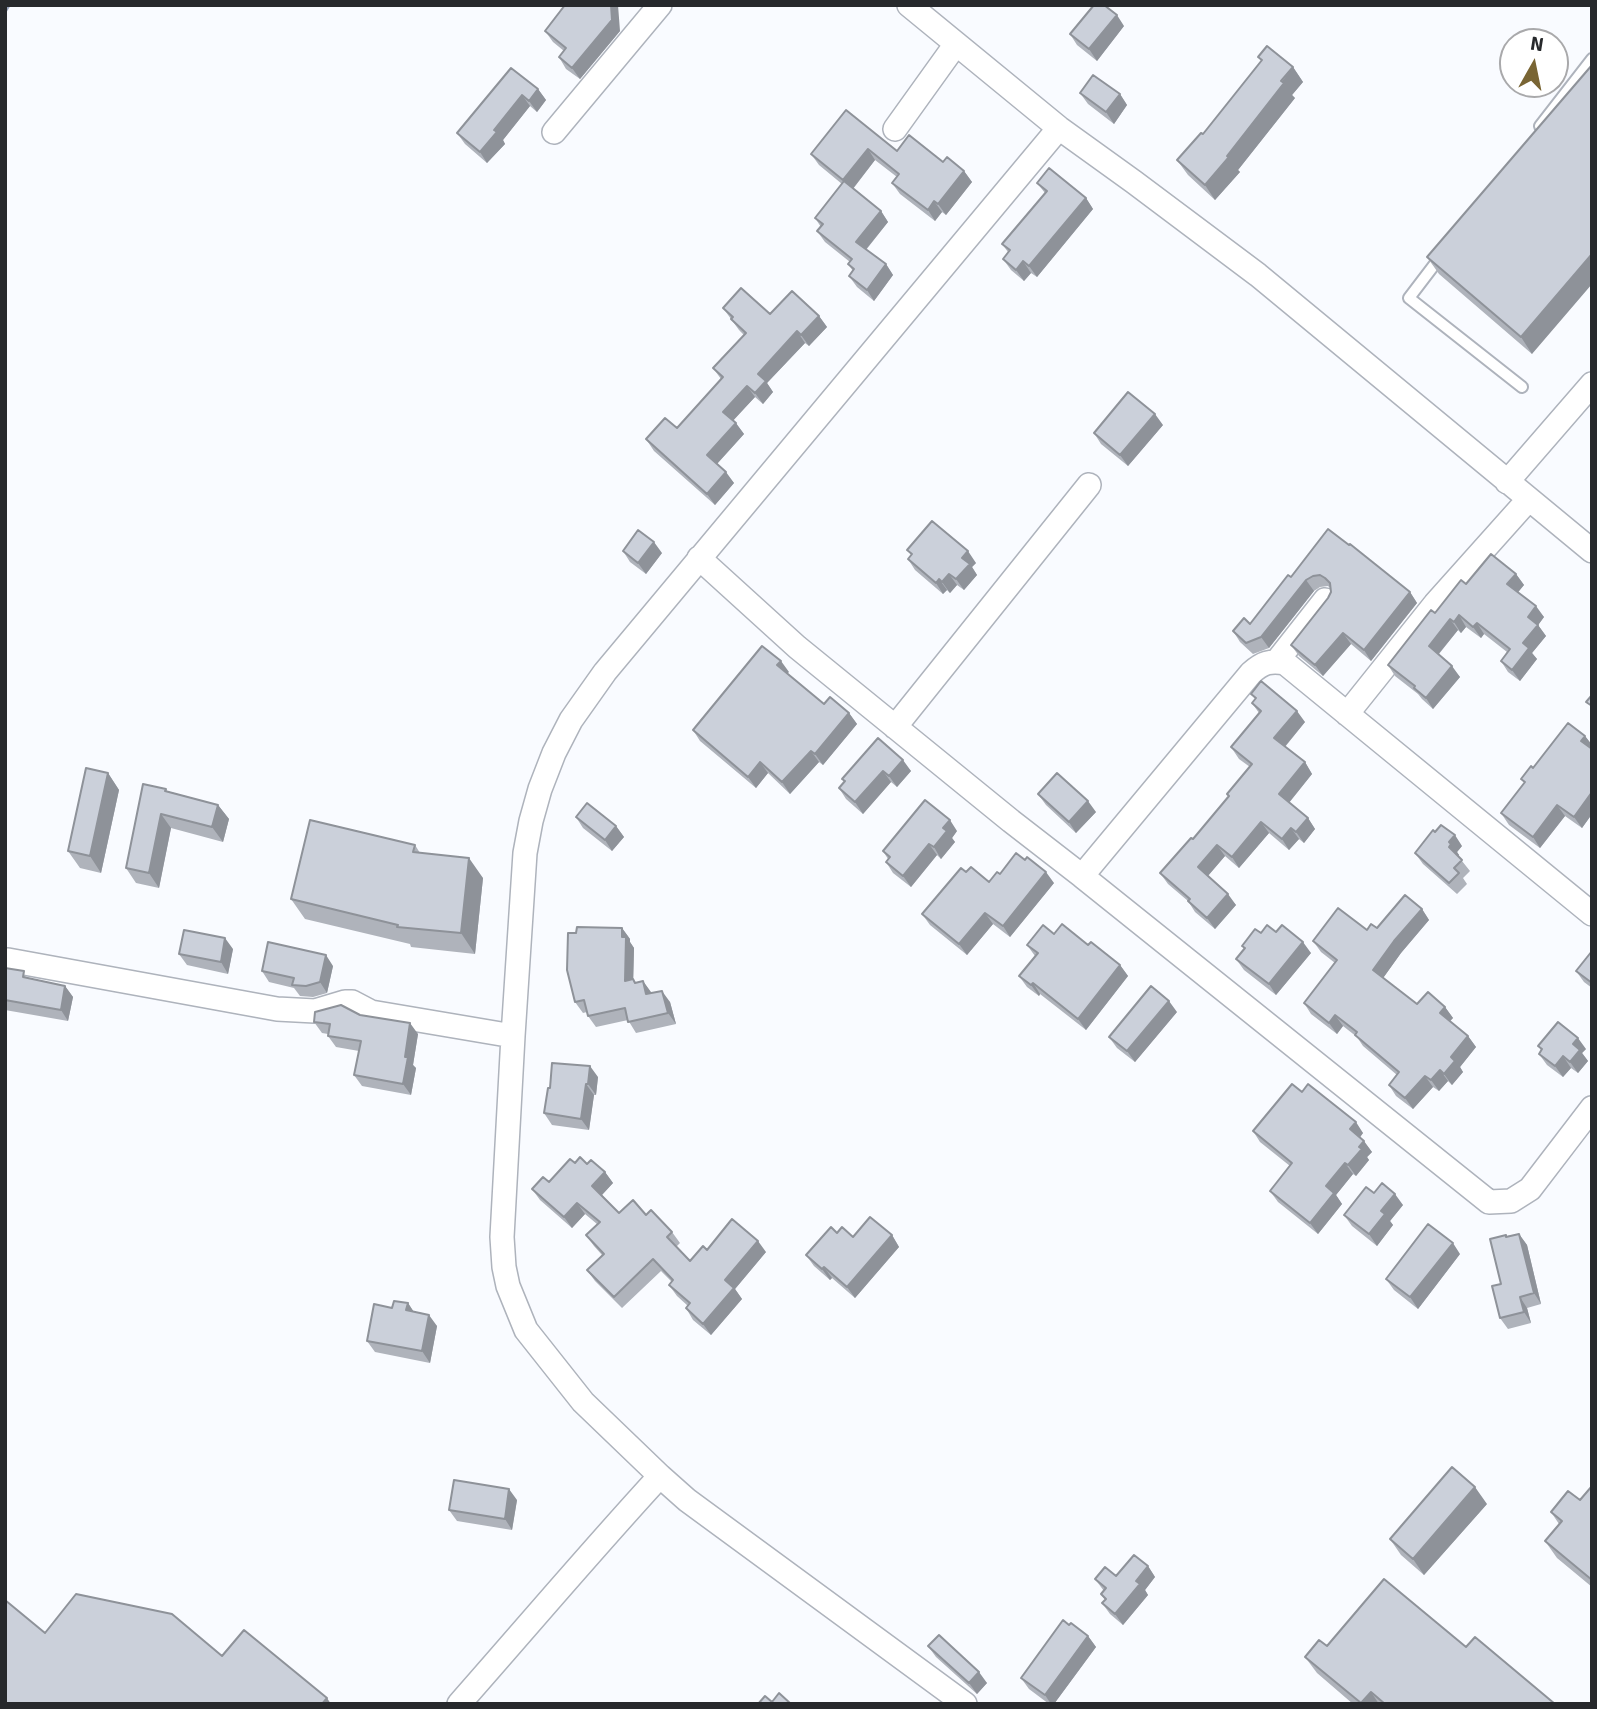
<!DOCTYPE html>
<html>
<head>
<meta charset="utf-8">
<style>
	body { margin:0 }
	#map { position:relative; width:1597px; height:1709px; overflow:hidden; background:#f9fbff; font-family:Signika,sans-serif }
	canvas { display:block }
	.frame { position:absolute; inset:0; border:7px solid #27292c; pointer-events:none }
	.north { position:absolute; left:1499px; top:28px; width:70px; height:70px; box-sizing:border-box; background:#fff; border:2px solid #a9a9ab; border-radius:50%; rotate:9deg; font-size:19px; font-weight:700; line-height:28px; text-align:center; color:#27292c }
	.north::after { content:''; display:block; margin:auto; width:24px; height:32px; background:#796534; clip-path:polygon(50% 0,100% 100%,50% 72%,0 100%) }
</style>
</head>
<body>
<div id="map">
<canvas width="1597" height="1709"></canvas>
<div class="frame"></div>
<div class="north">N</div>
</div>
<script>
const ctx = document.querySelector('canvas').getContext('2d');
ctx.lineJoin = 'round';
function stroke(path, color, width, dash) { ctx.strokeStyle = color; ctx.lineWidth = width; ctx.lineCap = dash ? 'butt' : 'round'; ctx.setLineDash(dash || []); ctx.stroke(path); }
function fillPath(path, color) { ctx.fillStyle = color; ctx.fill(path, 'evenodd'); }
const stream = new Path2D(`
	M5 10 8 5`);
const service = new Path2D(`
	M1540 126 1592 59
	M1441 256 1409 298 1522 387`);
const minor = new Path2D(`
	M909 5 1059 128 1134 182 1258 275 1592 551
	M895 129 956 44
	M554 132 660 5
	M1507 482 1592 384
	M699 558 797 647 1011 821 1082 876 1251 673C1262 663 1270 660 1285 663L1592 914
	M1277 661 1325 600
	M1347 714 1435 604 1528 500
	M895 727 1089 485
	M1082 876 1489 1202 1511 1201 1530 1189 1592 1108
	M8 960 277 1009 315 1011 345 1002H352L371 1012 513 1036
	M459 1704C526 1628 591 1551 660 1476
	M965 1704 687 1500 660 1476 583 1402 526 1330 508 1286 504 1267 502 1237 513 1036 525 853 531 821 540 789 554 753 571 720 605 672 1059 128`);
const wall = new Path2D(`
	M1124 26 1097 61 1077 45 1070 34Z
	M545 31H620L580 79 566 69 559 57 564 51 553 42Z
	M1258 57 1293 67 1303 82 1292 95 1295 98 1238 170 1240 172 1215 200 1188 175 1177 160 1203 134 1261 61Z
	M1592 65 1532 354 1439 274 1427 257Z
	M511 68 538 89 546 100 537 112 530 106 503 140 505 144 487 163 465 144 457 133Z
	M1080 93 1120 94 1127 105 1114 124 1088 104Z
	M846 110 897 151 943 162 964 171 972 182 946 215 942 212 935 221 900 194 892 183 897 177 875 160 853 189 881 211 888 222 866 250 886 264 893 275 874 301 857 287 849 276 853 271 848 264 850 262 825 242 817 231 821 227 815 218 842 184 819 165 811 154Z
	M1037 183 1086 198 1093 209 1037 277 1031 273 1024 281 1011 270 1003 259 1008 252 1002 244 1045 193Z
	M723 308 770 314 819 316 827 327 809 346 805 343 767 383 773 392 763 404 755 397 733 420 744 434 717 464 734 483 715 505 654 451 646 439 677 428 721 379 713 368 744 335 739 330Z
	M1163 425 1128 466 1101 444 1094 433Z
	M1328 529 1410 592 1417 603 1371 661 1351 644 1323 676 1299 656 1291 645 1328 598 1331 592 1330 588 1328 586 1320 587 1314 591 1269 648 1253 654 1240 642 1233 631 1250 624 1291 577Z
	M907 550 976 563 972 567 977 575 964 590 957 585 950 593 947 590 943 594 915 570 908 559 911 555Z
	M623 551 662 553 646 574 630 562Z
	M1516 574 1524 585 1518 592 1544 617 1538 625 1546 636 1532 653 1537 659 1520 681 1508 672 1501 661 1507 652 1484 634 1481 638 1466 627 1461 633 1458 630 1439 654 1460 677 1433 709 1422 699 1418 694 1395 676 1388 665 1435 613 1466 584Z
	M789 672 787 673 824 704 849 713 857 724 823 765 819 762 790 794 768 773 756 788 700 741 693 730Z
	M1251 694 1305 722 1285 747 1305 762 1312 774 1289 803 1308 818 1315 829 1304 843 1299 839 1289 850 1269 833 1239 868 1225 856 1208 876 1236 905 1215 929 1195 912 1188 901 1168 884 1160 873 1193 839 1229 796 1227 794 1250 767 1239 759 1231 747 1259 713 1252 703 1255 699Z
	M1585 736 1592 745V814L1582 828 1565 816 1540 848 1509 825 1501 813 1524 783 1521 779 1533 768Z
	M878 738 911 771 897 787 891 782 863 814 846 799 839 788 844 782 842 779Z
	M108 773 119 790 101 873 80 868 68 851Z
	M166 789 167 791 218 805 229 819 223 842 171 828 159 888 136 883 126 868Z
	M1038 794 1096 812 1076 833 1046 805Z
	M576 817 616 826 624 837 612 851 583 828Z
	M957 831 952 838 955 842 941 859 937 855 911 887 893 873 886 862 888 859 883 851Z
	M415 845 420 853 483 878 475 954 411 947 410 944 305 919 291 899Z
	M1462 846 1457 852 1459 855 1458 856 1470 871 1463 878 1467 884 1457 894 1423 864 1415 853Z
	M966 872 989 882 1000 874 1054 883 1010 937 993 924 967 955 930 925 922 914Z
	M1422 909 1429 920 1401 953 1383 978 1417 1004 1445 1007 1453 1018 1450 1021 1468 1036 1476 1047 1460 1067 1463 1072 1452 1085 1448 1081 1439 1091 1433 1087 1413 1109 1396 1096 1389 1085 1397 1075 1363 1046 1357 1037 1343 1026 1337 1034 1311 1014 1304 1003 1335 963 1321 952 1313 941 1377 928Z
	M622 928 630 939V942L634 948 633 979 636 983 643 981 651 993 670 1002 676 1024 636 1033 628 1020 596 1027 588 1016 587 1012 583 1013 575 1002 576 933Z
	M1261 933 1311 953 1276 995 1244 970 1236 959 1244 949 1242 946Z
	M1054 934 1088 945 1120 965 1128 976 1086 1030 1040 994 1039 996 1027 987 1019 976 1035 956 1027 945Z
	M233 949 228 974 187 965 179 954Z
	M1592 951V988L1584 982 1576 971Z
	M333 966 327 993 313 997 300 996 294 988 269 982 262 971Z
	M5 968 29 978 65 986 73 997 68 1021 5 1010Z
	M1177 1012 1135 1062 1117 1048 1109 1037Z
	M360 1015 418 1034 413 1065 416 1068 411 1095 362 1086 354 1075 359 1051 336 1047 328 1036V1034L322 1033 314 1022Z
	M1538 1046 1586 1049 1582 1053 1588 1061 1578 1073 1571 1068 1563 1077 1547 1065 1539 1054 1541 1050Z
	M598 1077 596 1095H594L589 1130 552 1125 544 1113 550 1088Z
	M1302 1092 1363 1133 1360 1137 1372 1152 1367 1157 1369 1160 1356 1176 1353 1174 1336 1195 1342 1204 1318 1234 1278 1202 1270 1191 1290 1166 1260 1142 1253 1131Z
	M575 1163 587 1164 605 1172 613 1183 602 1195 619 1213 646 1215 672 1232 680 1243 676 1247 690 1261 707 1250 766 1252 735 1289 742 1299 711 1335 693 1320 686 1308 688 1306 677 1296 669 1285 672 1282 661 1271 622 1308 595 1281 587 1270 602 1255 594 1246 586 1235 597 1224 585 1214 572 1228 540 1200 532 1189 549 1182Z
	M1374 1193 1403 1205 1390 1221 1393 1225 1377 1246 1352 1226 1344 1215Z
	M837 1233 853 1237 892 1235 899 1247 855 1298 832 1278 830 1280 814 1266 806 1255Z
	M1519 1234 1527 1245 1541 1304 1527 1308 1531 1323 1508 1329 1500 1318 1501 1284 1507 1236Z
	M1460 1254 1418 1309 1394 1290 1386 1279Z
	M408 1303 414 1312 437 1326 430 1363 375 1352 367 1341 392 1308Z
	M1592 1486V1587L1557 1558 1545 1541 1559 1524 1551 1512 1580 1500Z
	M517 1500 512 1530 457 1521 449 1510Z
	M1487 1504 1424 1575 1401 1555 1390 1539Z
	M1148 1566 1155 1577 1145 1590 1148 1595 1123 1625 1110 1614 1102 1603 1105 1600 1101 1594 1104 1591 1095 1579 1116 1576Z
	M1069 1625 1088 1636 1096 1647 1054 1704H1049L1029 1689 1021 1678Z
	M928 1646 987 1683 977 1694 936 1657Z
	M1327 1646 1466 1647 1555 1704H1353L1317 1673 1305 1657Z`);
const shadedWall = new Path2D(`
	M611 5H618L620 31 580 79 572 68Z
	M1117 15 1124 26 1097 61 1089 49Z
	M1293 67 1303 82 1292 95 1295 98 1238 170 1240 172 1215 200 1205 185Z
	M538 89 546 100 537 112 529 101Z
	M1120 94 1127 105 1114 124 1106 112Z
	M522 95 530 106 503 140 505 144 487 163 480 152 494 130Z
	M868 149 875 160 851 191 843 180Z
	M964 171 972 182 946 215 938 204Z
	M1086 198 1093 209 1037 277 1029 266Z
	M934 201 942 212 935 221 928 210Z
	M881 211 888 222 863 253 856 242Z
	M1592 254V284L1532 354 1521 337Z
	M1023 261 1031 273 1024 281 1016 270Z
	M886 264 893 275 874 301 867 290Z
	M819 316 827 327 809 346 801 335Z
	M797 331 805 343 767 383 773 392 763 404 755 393 758 374Z
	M747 386 755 397 731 423 723 412Z
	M1155 414 1163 425 1128 466 1120 455Z
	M736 423 744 434 715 466 707 455Z
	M726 472 734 483 715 505 707 494Z
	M654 542 662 553 646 574 638 563Z
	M968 551 976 563 972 567 977 575 964 590 956 579 962 558Z
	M949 574 957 585 950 593 942 582Z
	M1516 574 1524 585 1515 596 1507 584Z
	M939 579 947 590 943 594 936 583Z
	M1306 580 1314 591 1269 648 1261 637Z
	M1410 592 1417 603 1371 661 1364 650Z
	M1536 606 1544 617 1536 628 1528 617Z
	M1459 615 1466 627 1461 633 1454 622Z
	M1450 619 1458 630 1436 657 1429 646Z
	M1477 623 1484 634 1481 638 1473 627Z
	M1538 625 1546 636 1532 653 1537 659 1520 681 1512 670 1523 643Z
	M1343 633 1351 644 1323 676 1315 665Z
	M781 661 789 672 785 676 777 665Z
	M1452 666 1460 677 1433 709 1426 698Z
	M1297 711 1305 722 1282 750 1274 738Z
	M849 713 857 724 823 765 815 754Z
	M1585 736 1592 745V748L1589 752 1581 741Z
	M811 751 819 762 790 794 782 782Z
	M903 760 911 771 897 787 889 776Z
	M760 762 768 773 756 788 748 777Z
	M1305 762 1312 774 1287 805 1279 794Z
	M883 771 891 782 863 814 855 802Z
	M108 773 119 790 101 873 90 856Z
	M1592 792V814L1582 828 1574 817Z
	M1088 801 1096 812 1076 833 1069 822Z
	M218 805 229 819 223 842 212 827Z
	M1557 805 1565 816 1540 848 1533 837Z
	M161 814 171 828 159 888 149 873Z
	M1308 818 1315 829 1304 843 1296 832Z
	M950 820 957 831 952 838 955 842 941 859 934 847 943 828Z
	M1261 822 1269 833 1239 868 1232 857Z
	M616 826 624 837 612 851 605 840Z
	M1291 828 1299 839 1289 850 1282 839Z
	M1455 835 1462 846 1457 852 1459 855 1456 858 1449 847V842Z
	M929 844 937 855 911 887 903 876Z
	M1217 845 1225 856 1206 878 1198 867Z
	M469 858 483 878 475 954 461 933Z
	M1046 872 1054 883 1010 937 1003 926Z
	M1228 894 1236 905 1215 929 1207 918Z
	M1422 909 1429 920 1401 953 1381 981 1373 970 1394 941Z
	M985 913 993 924 967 955 959 944Z
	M622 928 630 939V942L634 948 633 992 625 981Z
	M225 938 233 949 228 974 221 962Z
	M1303 942 1311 953 1276 995 1269 984Z
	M326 955 333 966 327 993 320 982Z
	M1120 965 1128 976 1086 1030 1078 1019Z
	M643 981 651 992 654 1006 646 994Z
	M1033 983 1040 994 1039 996 1031 985Z
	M65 986 73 997 68 1021 61 1010Z
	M662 991 670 1002 676 1024 668 1013Z
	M1169 1001 1177 1012 1135 1062 1127 1051Z
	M1445 1007 1453 1018 1447 1024 1440 1013Z
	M1335 1015 1343 1026 1337 1034 1329 1023Z
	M410 1023 418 1034 413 1065 416 1068 411 1095 403 1084 405 1057Z
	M1468 1036 1476 1047 1460 1067 1463 1072 1452 1085 1444 1074 1451 1057Z
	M1578 1038 1586 1049 1582 1053 1588 1061 1578 1073 1570 1062 1573 1044Z
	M1563 1056 1571 1068 1563 1077 1555 1066Z
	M590 1066 598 1077 596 1095 588 1084Z
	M1440 1070 1448 1081 1439 1091 1431 1080Z
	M1425 1076 1433 1087 1413 1109 1405 1098Z
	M586 1084 594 1095 589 1130 581 1119Z
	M1356 1122 1363 1133 1358 1140 1350 1129Z
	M1364 1141 1372 1152 1367 1157 1369 1160 1356 1176 1348 1165 1359 1147Z
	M1345 1163 1353 1174 1336 1195 1342 1204 1318 1234 1310 1223 1326 1186Z
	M605 1172 613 1183 600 1197 592 1186Z
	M1395 1194 1403 1205 1390 1221 1393 1225 1377 1246 1369 1234 1381 1211Z
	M577 1203 585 1214 572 1228 564 1217Z
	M1519 1234 1527 1245 1541 1304 1534 1293Z
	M892 1235 899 1247 855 1298 847 1287Z
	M758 1241 766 1252 735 1289 742 1299 711 1335 703 1324 725 1280Z
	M1453 1243 1460 1254 1418 1309 1410 1297Z
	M824 1267 832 1278 830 1280 822 1269Z
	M1520 1297 1527 1308 1531 1323 1524 1312Z
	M408 1303 415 1314 406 1310Z
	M429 1315 437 1326 430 1363 422 1351Z
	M1475 1487 1487 1504 1424 1575 1413 1559Z
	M509 1489 517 1500 512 1530 505 1519Z
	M1148 1566 1155 1577 1145 1590 1148 1595 1123 1625 1115 1614 1136 1581Z
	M1088 1636 1096 1647 1054 1704H1051L1045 1695Z
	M979 1672 987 1683 977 1694 969 1683Z
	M1371 1692 1379 1704H1361V1703Z
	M327 1698 331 1704H322Z`);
const building = new Path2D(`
	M565 5H611L612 20 572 68 559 57 566 48 545 31Z
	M1094 5H1104L1117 15 1089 49 1070 34Z
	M1267 46 1293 67 1281 81 1284 83 1227 156 1229 157 1205 185 1177 160 1201 133 1203 134 1262 60 1258 57Z
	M1592 65V254L1521 337 1427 257Z
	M511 68 538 89 529 101 522 95 494 130 497 132 480 152 457 133Z
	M1093 75 1120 94 1106 112 1080 93Z
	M846 110 897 151 909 135 943 162 947 157 964 171 938 204 934 201 928 210 892 183 899 174 868 149 843 180 811 154Z
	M1049 168 1086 198 1029 266 1023 261 1016 270 1003 259 1010 250 1002 244 1047 191 1037 183Z
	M844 181 881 211 856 242 886 264 867 290 849 276 854 269 848 264 852 259 817 231 823 224 815 218Z
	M741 288 770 314 792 291 819 316 801 335 797 331 758 374 766 381 755 393 747 386 723 412 736 423 707 455 726 472 707 494 646 439 665 418 677 428 723 377 713 368 746 333 731 319 733 317 723 308Z
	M1128 392 1155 414 1120 455 1094 433Z
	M932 521 968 551 962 558 970 564 956 579 949 574 942 582 939 579 936 583 908 559 912 554 907 550Z
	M1328 529 1349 545 1350 544 1410 592 1364 650 1343 633 1315 665 1291 645 1328 598 1331 592 1330 583 1325 578 1320 575 1313 576 1306 580 1261 637 1246 643 1233 631 1244 618 1250 624 1288 575 1291 577Z
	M638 530 654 542 638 563 623 551Z
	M1491 554 1516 574 1507 584 1536 606 1528 617 1538 625 1523 643 1529 648 1512 670 1501 661 1510 649 1477 623 1473 627 1459 615 1454 622 1450 619 1429 646 1452 666 1426 698 1414 688 1415 686 1388 665 1431 610 1435 613 1461 580 1466 584Z
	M762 646 781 661 777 665 824 704 830 697 849 713 815 754 811 751 782 782 760 762 748 777 693 730Z
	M1261 681 1297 711 1274 738 1305 762 1279 794 1308 818 1296 832 1291 828 1282 839 1261 822 1232 857 1217 845 1198 867 1228 894 1207 918 1188 901 1190 899 1160 873 1191 838 1193 839 1229 796 1227 794 1252 764 1231 747 1261 711 1252 703 1256 698 1251 694Z
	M1592 695V706L1586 702Z
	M1568 723 1585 736 1581 741 1592 749V792L1574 817 1557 805 1533 837 1501 813 1525 782 1521 779 1531 766 1533 768Z
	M878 738 903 760 889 776 883 771 855 802 839 788 845 781 842 779Z
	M86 768 108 773 90 856 68 851Z
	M1057 773 1088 801 1069 822 1038 794Z
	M143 784 166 789 165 791 218 805 212 827 161 814 149 873 126 868Z
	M925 800 950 820 943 828 947 831 934 847 929 844 903 876 886 862 890 857 883 851Z
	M587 803 616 826 605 840 576 817Z
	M310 820 415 845 413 852 469 858 461 933 397 927 398 925 291 899Z
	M1441 825 1455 835 1449 842 1451 844 1449 847 1462 860 1454 868 1459 873 1449 883 1415 853 1433 830 1435 832Z
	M1016 853 1025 860 1027 857 1046 872 1003 926 985 913 959 944 922 914 961 868 966 872 971 867 989 882 997 872 1000 874Z
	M1405 895 1422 909 1394 941 1373 970 1417 1004 1428 992 1445 1007 1440 1013 1468 1036 1451 1057 1455 1061 1444 1074 1440 1070 1431 1080 1425 1076 1405 1098 1389 1085 1399 1072 1355 1035 1357 1032 1335 1015 1329 1023 1304 1003 1337 960 1313 941 1338 908 1367 930 1371 924 1377 928Z
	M1062 924 1088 945 1091 942 1120 965 1078 1019 1033 983 1031 985 1019 976 1038 953 1027 945 1043 925 1054 934Z
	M1267 925 1276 932 1282 925 1303 942 1269 984 1236 959 1245 948 1242 946 1255 929 1261 933Z
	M577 927 622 928V937H626L625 981 633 979 635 983 643 981 646 994 662 991 668 1013 628 1022 625 1008 588 1016 584 1000 575 1002 567 970 568 933H576Z
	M184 930 225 938 221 962 179 954Z
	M268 942 326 955 320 982 306 986 292 985 294 978 262 971Z
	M1592 951V983L1576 971Z
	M5 968 24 971 23 977 65 986 61 1010 5 1000Z
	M1151 986 1169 1001 1127 1051 1109 1037Z
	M341 1005 360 1015 410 1023 405 1057H408L403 1084 354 1075 361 1041 328 1036 330 1024 314 1022 315 1012Z
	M1558 1022 1578 1038 1573 1044 1580 1050 1570 1062 1563 1056 1555 1066 1539 1054 1542 1049 1538 1046Z
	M552 1063 590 1066 588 1084H586L581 1119 544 1113 548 1088H550Z
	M1292 1084 1302 1092 1308 1084 1356 1122 1350 1129 1364 1141 1359 1147 1362 1149 1348 1165 1345 1163 1326 1186 1334 1193 1310 1223 1270 1191 1292 1163 1253 1131Z
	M580 1157 587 1164 591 1160 605 1172 592 1186 619 1213 633 1200 646 1215 651 1210 672 1232 667 1237 690 1261 703 1246 707 1250 732 1219 758 1241 725 1280 734 1288 703 1324 686 1308 690 1303 669 1285 673 1280 653 1259 614 1297 587 1270 604 1254 586 1235 600 1222 577 1203 564 1217 532 1189 543 1177 549 1182 570 1159 575 1163Z
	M1382 1183 1395 1194 1381 1211 1385 1214 1369 1234 1344 1215 1366 1187 1374 1193Z
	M870 1217 892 1235 847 1287 824 1267 822 1269 806 1255 831 1227 837 1233 842 1227 853 1237Z
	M1428 1224 1453 1243 1410 1297 1386 1279Z
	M1519 1234 1534 1293 1520 1297 1524 1312 1500 1318 1492 1286 1501 1284 1490 1239 1506 1235V1237Z
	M394 1301 408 1303 406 1310 429 1315 422 1351 367 1341 374 1304 392 1308Z
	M1452 1467 1475 1487 1413 1559 1390 1539Z
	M454 1480 509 1489 505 1519 449 1510Z
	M1592 1486V1580L1545 1541 1562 1521 1551 1512 1568 1491 1580 1500Z
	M1134 1555 1148 1566 1136 1581 1140 1584 1115 1614 1102 1603 1106 1599 1101 1594 1106 1588 1095 1579 1105 1567 1116 1576Z
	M1384 1579 1466 1647 1475 1637 1555 1704H1385L1371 1692 1361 1703 1305 1657 1319 1640 1327 1646Z
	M76 1594 172 1614 222 1656 244 1630 327 1698 322 1704H5V1600L45 1633Z
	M1063 1620 1069 1625 1071 1623 1088 1636 1045 1695 1021 1678Z
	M939 1635 979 1672 969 1683 928 1646Z
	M779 1693 791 1704H758L765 1696 772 1702Z`);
stroke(stream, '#96a3bc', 5);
stroke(service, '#aeb3bc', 14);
stroke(minor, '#aeb3bc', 26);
stroke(service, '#fff', 10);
stroke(minor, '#fff', 23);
fillPath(wall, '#afb3bb');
fillPath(shadedWall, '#8e9299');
fillPath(building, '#cbd0da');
stroke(building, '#8e9299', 2);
</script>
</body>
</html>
